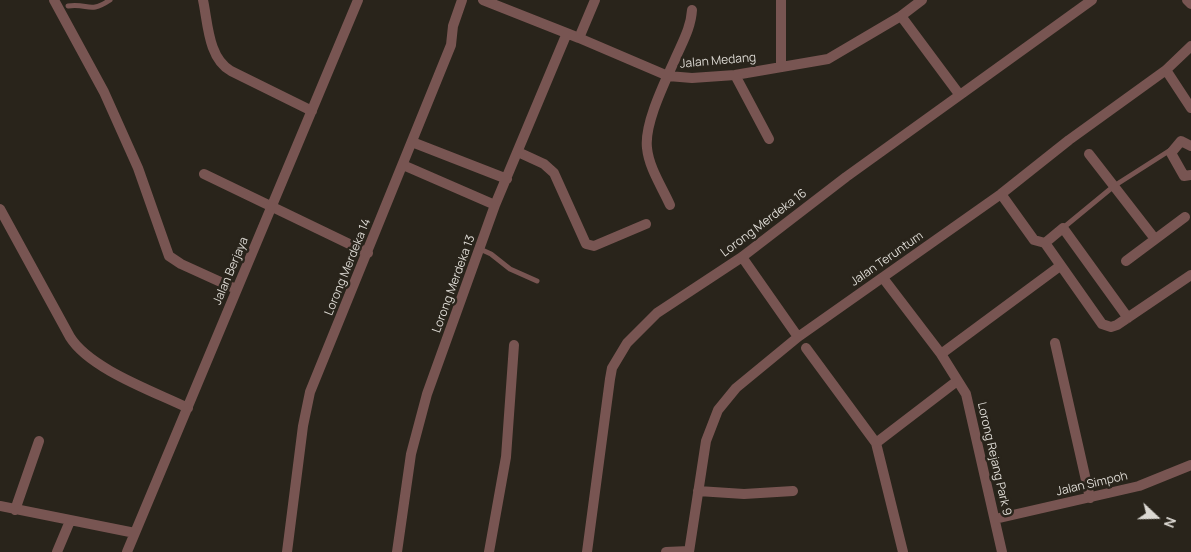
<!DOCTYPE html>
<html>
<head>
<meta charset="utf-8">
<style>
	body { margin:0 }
	#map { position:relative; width:1191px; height:552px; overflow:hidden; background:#29241b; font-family:Manrope,sans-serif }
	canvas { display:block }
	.north { position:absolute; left:1131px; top:492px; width:50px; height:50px; -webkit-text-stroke:4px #29241b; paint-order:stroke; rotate:111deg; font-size:14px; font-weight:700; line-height:20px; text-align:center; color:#dcd9d3 }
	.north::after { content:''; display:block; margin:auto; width:18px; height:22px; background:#dcd9d3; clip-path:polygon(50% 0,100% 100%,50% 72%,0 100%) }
</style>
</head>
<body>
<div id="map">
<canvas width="1191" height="552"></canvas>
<div class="north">N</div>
</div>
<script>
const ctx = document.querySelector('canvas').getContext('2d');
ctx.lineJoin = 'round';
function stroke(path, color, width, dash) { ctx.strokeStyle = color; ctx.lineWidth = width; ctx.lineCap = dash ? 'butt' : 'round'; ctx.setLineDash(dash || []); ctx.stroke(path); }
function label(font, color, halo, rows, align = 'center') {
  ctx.font = font + ' Manrope,sans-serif'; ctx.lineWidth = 5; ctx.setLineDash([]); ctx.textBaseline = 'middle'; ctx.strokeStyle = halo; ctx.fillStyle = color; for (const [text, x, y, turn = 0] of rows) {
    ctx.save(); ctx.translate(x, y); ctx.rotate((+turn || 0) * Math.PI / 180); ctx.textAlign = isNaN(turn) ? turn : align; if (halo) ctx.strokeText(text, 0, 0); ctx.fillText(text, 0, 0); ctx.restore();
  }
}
const service = new Path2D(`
	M68 6C89 3 89 14 110 0
	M1063 228 1114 186 1172 149
	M480 249 491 254 510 269 537 281`);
const minor = new Path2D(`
	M54 0 104 92 138 168 169 256 181 264 236 289
	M203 0C208 23 208 58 231 71L312 111
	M483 0 579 38 668 76 692 78 735 75 828 59 901 16 922 0
	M781 0V66
	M1187 0 1191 4
	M901 16 959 94
	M579 38 595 0
	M1166 70 1191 108
	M735 75 769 139
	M412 142 507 179
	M1191 146 1181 141 1171 153 1184 176 1191 175
	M518 152 544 164 554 173 586 244 594 246 646 224
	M1089 154 1155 239
	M403 165 495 205
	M204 174 368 253
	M1001 194 1034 240 1045 243 1102 324 1111 327 1117 325 1191 275
	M670 205C662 187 649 168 647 148 644 123 666 80 676 57 683 41 691 27 692 10
	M0 209 70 337C90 369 153 391 188 408
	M1045 243 1063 228 1128 318
	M742 257 798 337
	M1126 261 1185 217
	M883 278 941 354 966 394 1002 552
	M1055 343 1090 498
	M806 348 876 443 903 552
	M941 354 1060 266
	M876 443 957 381
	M698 491 744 494 793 491
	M0 506 135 533
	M15 510 39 441
	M995 519 1139 486 1191 465
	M57 552 70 521
	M127 552 358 0
	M287 552 303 426 310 392 451 45 453 26 462 0
	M397 552 411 454 427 394 495 205 567 33
	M489 552 506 457 514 345
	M587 552 610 379 612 368 627 343 657 313 742 257 846 177 1092 0
	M666 552 689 551
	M689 552 706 441 718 410 736 388 798 337 1001 194 1069 140 1166 70 1191 46`);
const streetNames = [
	["Jalan Medang",718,61,-5],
	["Lorong Merdeka 16",764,223,-37],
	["Jalan Teruntum",887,259,-35],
	["Lorong Merdeka 14",348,267,-68],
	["Jalan Berjaya",231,271,-67],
	["Lorong Merdeka 13",454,284,-70],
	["Lorong Rejang Park 9",994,459,77],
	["Jalan Simpoh",1092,484,-13]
];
stroke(service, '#785552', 5);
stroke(minor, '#785552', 10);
label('12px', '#dcd9d3', '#29241b', streetNames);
</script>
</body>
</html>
